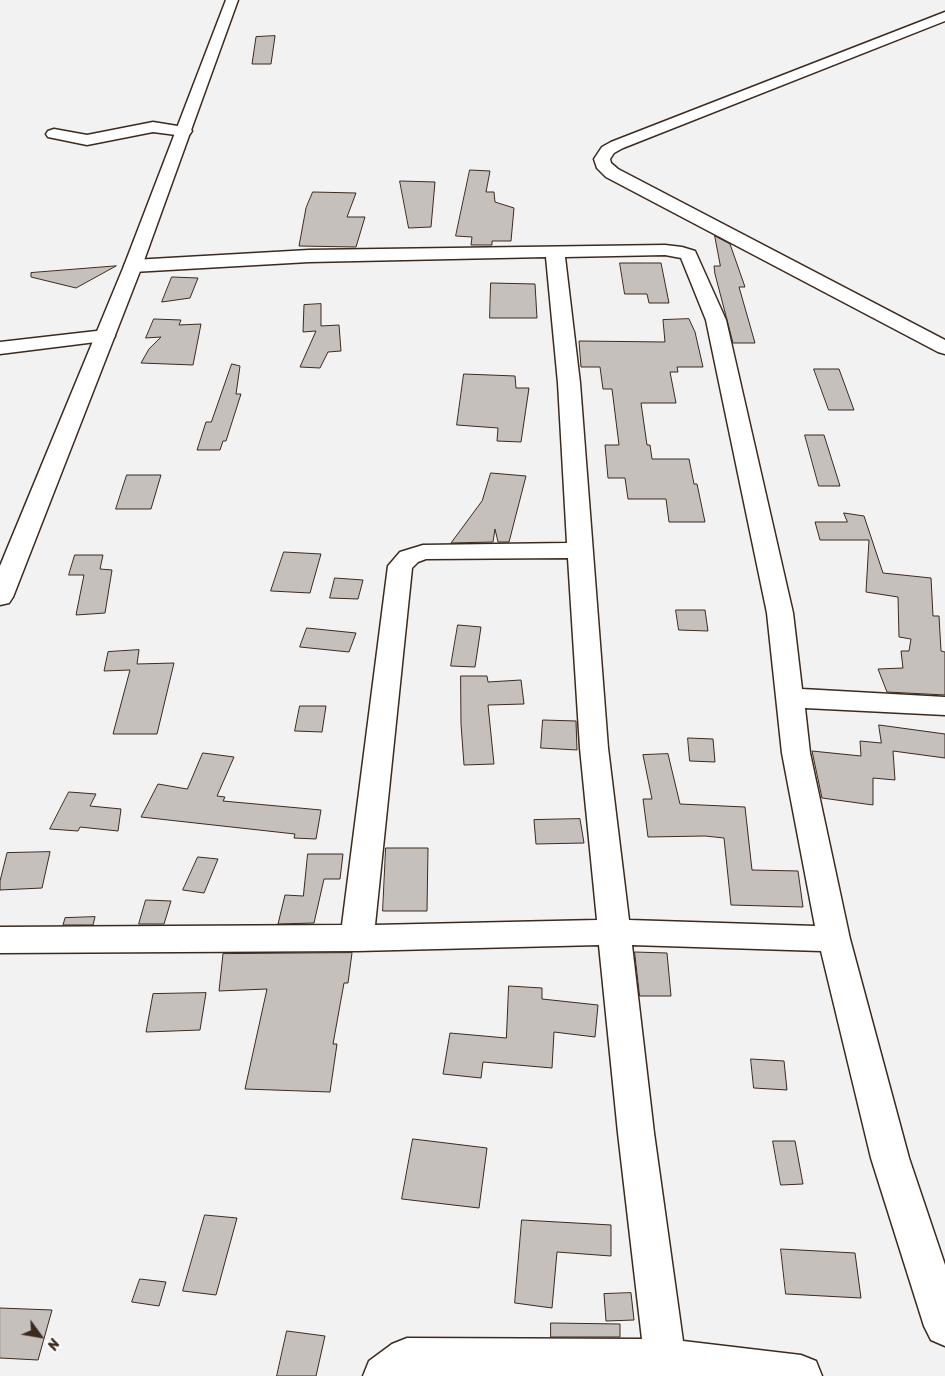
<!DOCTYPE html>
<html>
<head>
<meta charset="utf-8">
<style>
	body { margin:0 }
	#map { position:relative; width:945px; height:1376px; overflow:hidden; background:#f3f2f2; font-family:Sriracha,sans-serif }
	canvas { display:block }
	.north { position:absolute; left:15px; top:1311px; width:50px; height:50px; -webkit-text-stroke:4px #fff; paint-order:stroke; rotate:122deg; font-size:14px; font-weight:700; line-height:20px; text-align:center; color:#3b2a1e }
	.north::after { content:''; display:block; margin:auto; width:18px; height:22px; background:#3b2a1e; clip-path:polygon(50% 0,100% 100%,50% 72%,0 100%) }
</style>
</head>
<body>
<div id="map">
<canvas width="945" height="1376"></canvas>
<div class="north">N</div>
</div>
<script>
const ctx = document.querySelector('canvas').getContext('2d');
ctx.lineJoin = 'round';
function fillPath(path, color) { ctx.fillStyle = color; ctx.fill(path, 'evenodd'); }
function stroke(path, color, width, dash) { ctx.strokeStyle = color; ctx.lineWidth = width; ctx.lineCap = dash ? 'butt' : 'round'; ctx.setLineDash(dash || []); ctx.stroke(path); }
const building = new Path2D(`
	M275 36 271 64H252L256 37Z
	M470 170 490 171 486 192H494L495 202 514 208 511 241H492V245H471L472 237 456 236Z
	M400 181 435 182 431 227 409 228Z
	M313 192 356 193 347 217H365L356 247 299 246 306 208Z
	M715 236 730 244 745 287H739L755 343H733L715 274 714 266H720Z
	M620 263H661L669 303H649L647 294H625Z
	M116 266 76 288 31 277V273Z
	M172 277 198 278 190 298 162 302Z
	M491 283 535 284 537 318H490Z
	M321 304V326L339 325 341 351 328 352 320 368 300 367 316 331 303 332 304 305Z
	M154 319 181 320 179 325 201 324 193 365 141 363 149 349 161 337 146 338Z
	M689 319 695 332 703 367H677L678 372H670L676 403H641L647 445H650L652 459H689L694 484H697L705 522H669L666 499H628L625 478H608L605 445H619L612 389H603L600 367H581L579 341 665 342 663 320Z
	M232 364 240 366 236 394H241L226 441H223L220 450H197L206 422H211Z
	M814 369H839L854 410H829Z
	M464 374 515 376 516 388H529L521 442 497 441 498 428 457 425Z
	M805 435H824L840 486H819Z
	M491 473 526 476 509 542H498L495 529 493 542 451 543 482 501Z
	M127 475H161L151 509H116Z
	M844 513 864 516 883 573 931 578 933 616H939L941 651 945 652V695L887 692 878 669 903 668 901 651H909L911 639 899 637 898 597 866 592 869 540H820L815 522H847Z
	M284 552 321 554 310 593 271 591Z
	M75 555H103L100 569 112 570 105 613 76 615 84 575H69Z
	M335 578 363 580 358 599 330 598Z
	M676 610H705L708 631 679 630Z
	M458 625 481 627 475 667 451 666Z
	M307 628 356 633 349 652 300 647Z
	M139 650 137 664 174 663 157 734H113L130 670 104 671 108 652Z
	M461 676H487L488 682 521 680 524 704 488 705 494 764 464 765 461 724Z
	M300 706H326L322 732 295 731Z
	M543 720 576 721 577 750 541 748Z
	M879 725 945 734V758L893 751 895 780 873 778V805L822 798 812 751 861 756 860 741 881 743Z
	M688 738 713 739 715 762 690 761Z
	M203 753 234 757 217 796 225 797 223 801 321 810 316 839 294 838 295 834 141 817 158 784 187 789Z
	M668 754 680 804 745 807 752 870 798 871 803 907 731 905 724 838 705 836 648 837 643 799H652L643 755Z
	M69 792 96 794 90 806 121 809 118 831 80 827 78 831 50 829Z
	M580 819 584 843 536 844 534 820Z
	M386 848H428L427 911H383Z
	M50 852 42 888 0 890V881L7 853Z
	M308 854H343L340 879H324L314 923 278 924 285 895 303 896Z
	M198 857 218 859 204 893 183 890Z
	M146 900 171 901 164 924H139Z
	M95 917 93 925H63L65 918Z
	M635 952 667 953 671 996H640Z
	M352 953 348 983H344L333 1044H337L330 1092 245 1089 267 989 219 991 223 954Z
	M509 986 542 988V999L598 1005 595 1037 554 1032 552 1068 483 1062 481 1078 443 1074 450 1033 506 1038Z
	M206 993 200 1030 146 1032 153 994Z
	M751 1059 784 1061 787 1090 754 1088Z
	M413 1139 487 1148 479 1208 402 1199Z
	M773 1141H795L803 1184 781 1185Z
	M205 1215 237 1218 216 1295 183 1291Z
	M522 1220 611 1225V1256L557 1252 552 1308 515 1303Z
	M781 1249 855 1253 861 1298 786 1294Z
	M140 1279 166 1282 159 1306 132 1302Z
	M631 1293 634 1320 606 1321 604 1294Z
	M0 1308 52 1310 38 1360 0 1358Z
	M551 1323 620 1324V1337H551Z
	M287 1331 325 1336 316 1376H277Z`);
const minor = new Path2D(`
	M945 12V21L623 148 614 153 610 159 611 163 618 169 945 340V354L938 352 606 177 597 168 594 159 602 147 611 142Z
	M153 122 190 128 192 131 190 134 184 136 153 132 87 145 48 137 46 134 48 131 54 129 87 135Z
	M665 245 682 247 695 251 726 320 793 613 802 689 945 697V715L805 708 810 753 850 939 909 1158 945 1265V1346L931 1340 924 1326 871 1158 821 951 632 945 654 1133 683 1341 801 1355 816 1361 822 1376H363L369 1361 392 1344 407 1338 642 1339 618 1133 599 945 357 951 0 953V927L342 925 388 566 400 552 423 545 567 543 558 383 546 257 309 262 133 272 126 270 124 266 126 262 133 260 309 250ZM665 255 681 258 706 320 767 613 782 753 815 926 629 920 608 748 580 383 565 257ZM568 558 580 748 597 920 375 925 412 568 418 562 426 559Z
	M105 330 112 332 115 336 112 340 0 354V342Z`);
const highway = new Path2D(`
	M226 0H238L142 266 13 597 9 603 0 605V566L124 266Z`);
fillPath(building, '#c6c0bd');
stroke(building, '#3b2a1e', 1);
stroke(minor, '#3b2a1e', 3);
stroke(highway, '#3b2a1e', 3);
fillPath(minor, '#fff');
fillPath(highway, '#fff');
</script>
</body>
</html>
